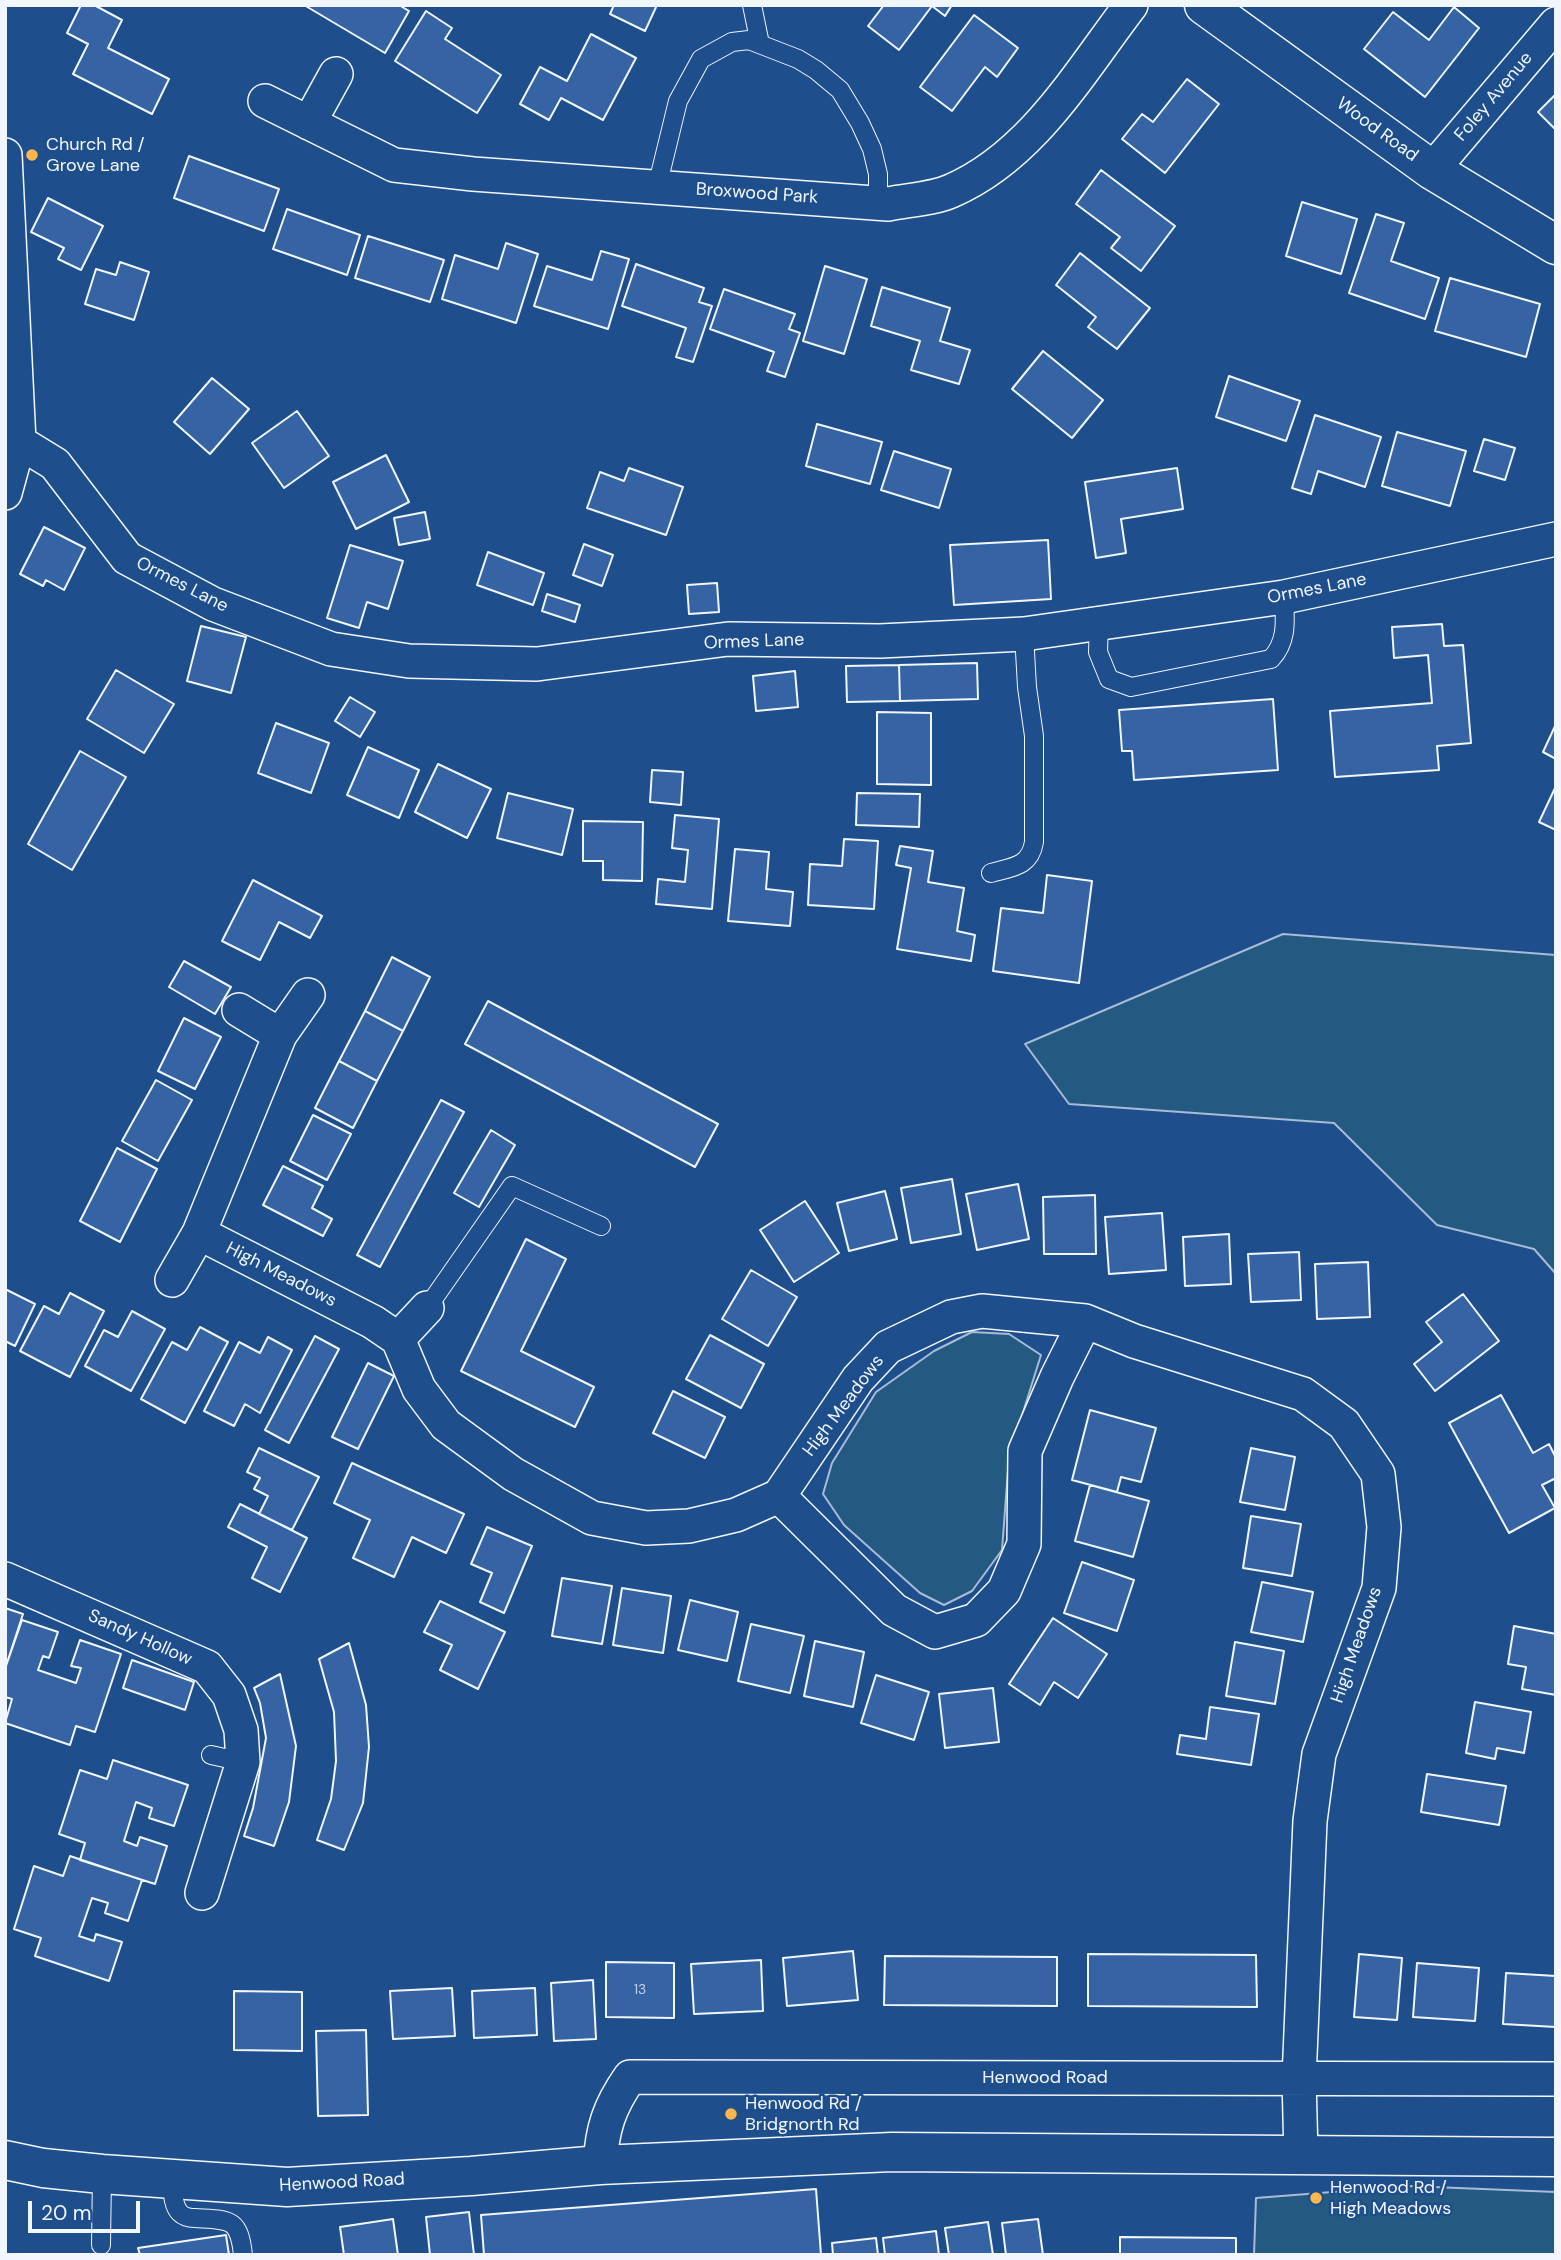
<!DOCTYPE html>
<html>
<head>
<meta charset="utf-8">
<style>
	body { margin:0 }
	#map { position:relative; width:1561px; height:2260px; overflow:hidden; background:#1f4e8c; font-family:"DM Sans",sans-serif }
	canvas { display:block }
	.frame { position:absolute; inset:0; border:7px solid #f2f6ff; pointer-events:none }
	.scale { position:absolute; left:28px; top:2201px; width:112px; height:32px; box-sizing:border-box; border:4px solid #f2f6ff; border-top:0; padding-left:9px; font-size:21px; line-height:24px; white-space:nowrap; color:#f2f6ff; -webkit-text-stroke:5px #1f4e8c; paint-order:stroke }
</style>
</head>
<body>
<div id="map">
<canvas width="1561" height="2260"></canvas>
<div class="frame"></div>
<div class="scale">20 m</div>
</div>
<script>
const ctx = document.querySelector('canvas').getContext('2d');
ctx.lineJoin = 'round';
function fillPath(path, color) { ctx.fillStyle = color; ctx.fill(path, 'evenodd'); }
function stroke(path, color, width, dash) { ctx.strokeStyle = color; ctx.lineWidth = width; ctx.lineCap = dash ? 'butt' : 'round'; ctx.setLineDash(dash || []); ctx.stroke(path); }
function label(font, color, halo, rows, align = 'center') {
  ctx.font = font + ' "DM Sans",sans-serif'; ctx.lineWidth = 5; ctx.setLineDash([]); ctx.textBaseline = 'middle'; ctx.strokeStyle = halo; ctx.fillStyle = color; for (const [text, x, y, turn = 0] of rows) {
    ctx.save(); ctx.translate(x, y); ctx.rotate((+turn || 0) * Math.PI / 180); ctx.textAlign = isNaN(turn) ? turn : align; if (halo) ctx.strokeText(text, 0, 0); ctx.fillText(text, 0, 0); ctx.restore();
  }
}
const green = new Path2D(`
	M1283 934 1556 955V1274L1534 1249 1437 1225 1334 1123 1069 1104 1025 1044Z
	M972 1332 1009 1334 1041 1355 1009 1457 1002 1550 972 1591 944 1605 920 1593 844 1525 823 1494 832 1463 876 1392 934 1351Z
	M1409 2186 1556 2192V2255H1254L1256 2198Z`);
const building = new Path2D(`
	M81 5H94L122 20 108 48 169 79 152 114 73 74 88 44 67 33Z
	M304 5H399L409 11 385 53Z
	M614 5H657L645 31 610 14Z
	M884 5H952L945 16 932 6 899 50 868 26Z
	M1454 7 1479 28 1425 97 1364 49 1393 12 1429 40Z
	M426 11 452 28 445 39 501 75 477 113 395 61Z
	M974 15 1018 48 997 77 985 67 952 111 920 87Z
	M591 34 636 58 603 120 561 98 549 120 520 104 540 67 567 81Z
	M1187 79 1219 104 1165 173 1122 139 1142 114 1153 122Z
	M1556 94V130L1538 112Z
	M189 156 279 189 264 231 174 198Z
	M1101 170 1175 226 1141 271 1111 248 1120 237 1076 204Z
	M48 198 103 226 81 270 58 259 64 248 31 232Z
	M1302 202 1357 219 1341 274 1286 256Z
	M287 209 360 235 347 275 273 249Z
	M1376 214 1404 223 1391 261 1439 278 1425 319 1349 293Z
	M368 236 444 260 430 302 355 278Z
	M506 243 538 254 516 323 442 299 455 255 498 269Z
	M601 251 629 259 608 329 534 306 547 266 592 280Z
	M1080 253 1150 308 1117 349 1088 327 1096 317 1056 285Z
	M120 262 149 272 134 320 85 304 96 269 116 275Z
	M636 264 704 288 699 302 712 306 693 362 676 357 686 328 622 306Z
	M825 266 867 279 844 354 803 341Z
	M1450 278 1540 304 1526 357 1435 331Z
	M882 287 950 308 940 341 970 350 959 384 911 370 920 341 871 326Z
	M724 289 795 314 789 329 800 333 785 377 767 371 774 352 710 329Z
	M1043 351 1103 400 1072 438 1012 389Z
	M1229 376 1300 401 1286 441 1216 417Z
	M212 378 249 409 210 454 174 422Z
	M297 411 329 456 284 488 252 443Z
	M1315 415 1381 437 1365 487 1318 471 1311 494 1292 488Z
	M817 424 882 442 870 484 806 466Z
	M1397 432 1466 451 1450 506 1382 486Z
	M1484 439 1515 448 1505 480 1474 471Z
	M894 451 951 469 939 508 881 490Z
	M386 455 409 502 356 529 333 482Z
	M629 468 683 487 666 535 587 508 600 472 624 481Z
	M1177 468 1183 509 1121 519 1126 553 1096 558 1085 482Z
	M425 512 430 539 399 545 394 518Z
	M44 527 85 548 64 590 46 580 43 586 20 574Z
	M1048 540 1051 599 954 605 950 545Z
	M584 544 613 555 602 586 573 575Z
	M350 545 403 561 388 609 367 602 359 628 327 618Z
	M488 552 544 573 533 605 477 585Z
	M717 583 719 612 689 614 687 585Z
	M547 594 580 605 575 622 542 611Z
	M1442 624 1444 646 1463 645 1471 743 1437 746 1439 770 1335 777 1330 711 1432 703 1428 655 1394 658 1392 627Z
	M201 626 246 637 231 693 187 681Z
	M977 663 978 699 900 701 899 665Z
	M899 665 900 701 847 702 846 666Z
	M116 670 174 704 144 753 87 719Z
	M795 671 798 707 756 711 753 676Z
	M350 697 375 712 360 737 335 721Z
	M1273 699 1278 770 1134 780 1132 751H1122L1119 710Z
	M877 712 931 713V785L877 784Z
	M276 723 329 743 311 793 258 773Z
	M1556 724V759L1543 752Z
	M368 747 419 770 399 818 347 795Z
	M80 751 126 777 72 870 28 844Z
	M438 764 491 789 467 838 415 812Z
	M652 770 683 772 681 805 650 802Z
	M1556 786V830L1539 822Z
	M508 793 573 809 562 855 497 838Z
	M857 793 920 794 919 827 856 825Z
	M675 815 719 819 712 909 656 904 658 879 685 882 688 850 672 848Z
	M583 821 643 822 642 881 603 880V861H583Z
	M844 839 878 841 874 909 808 905 810 864 842 866Z
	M900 846 933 851 928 882 964 888 957 931 975 935 971 961 897 949 911 868 896 865Z
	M735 849 769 852 766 889 793 892 790 926 728 921Z
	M1047 875 1092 881 1079 983 993 971 1001 908 1043 913Z
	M253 880 322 916 310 938 279 922 260 960 222 941Z
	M392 957 430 977 403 1031 365 1011Z
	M184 961 231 987 215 1014 169 987Z
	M488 1001 718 1124 695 1167 465 1044Z
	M365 1011 403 1031 377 1081 339 1061Z
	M184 1018 221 1037 195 1089 158 1071Z
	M339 1061 377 1081 353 1128 315 1108Z
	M156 1080 192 1100 158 1161 122 1141Z
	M441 1100 464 1112 380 1267 357 1255Z
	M313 1115 351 1134 327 1180 290 1161Z
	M491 1130 515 1145 479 1207 454 1193Z
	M117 1148 157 1169 120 1242 80 1221Z
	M283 1166 323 1186 312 1208 332 1219 323 1236 263 1205Z
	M952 1179 961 1234 911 1243 901 1188Z
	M1018 1184 1029 1239 977 1250 966 1194Z
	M885 1191 897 1239 849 1251 837 1203Z
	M1095 1195 1096 1254H1044L1043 1197Z
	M805 1201 839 1253 794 1282 760 1230Z
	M1162 1213 1166 1270 1109 1274 1105 1217Z
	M1229 1234 1231 1284 1185 1286 1183 1237Z
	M526 1239 566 1259 521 1351 594 1387 575 1427 461 1371Z
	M1299 1252 1301 1300 1251 1302 1248 1254Z
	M1368 1262 1370 1317 1317 1319 1315 1264Z
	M751 1270 797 1297 768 1346 722 1319Z
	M5 1289 35 1304 15 1346 5 1341Z
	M70 1293 104 1311 70 1377 20 1351 44 1306 59 1314Z
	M1463 1294 1499 1341 1435 1391 1414 1364 1442 1342 1426 1322Z
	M132 1311 165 1329 131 1391 85 1366 104 1330 118 1337Z
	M200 1327 228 1342 185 1423 141 1399 172 1342 187 1350Z
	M710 1335 764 1364 741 1408 686 1379Z
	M315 1336 339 1349 289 1443 265 1430Z
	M268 1337 292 1350 260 1413 245 1404 234 1426 204 1411 239 1342 260 1353Z
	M368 1363 394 1376 358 1449 332 1437Z
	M673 1391 725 1417 705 1458 653 1433Z
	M1501 1395 1533 1453 1549 1444 1556 1458V1478L1542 1485 1555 1508 1509 1533 1449 1423Z
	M1090 1410 1156 1428 1141 1482 1121 1477 1117 1492 1072 1480Z
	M259 1448 319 1477 292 1530 259 1514 268 1496 254 1489 260 1478 247 1472Z
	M1251 1448 1295 1457 1285 1510 1240 1502Z
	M352 1463 464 1514 446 1553 412 1537 394 1577 353 1558 370 1520 334 1503Z
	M1090 1485 1149 1501 1133 1557 1075 1541Z
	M240 1504 307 1538 280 1592 252 1578 267 1547 228 1527Z
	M1251 1516 1301 1524 1292 1576 1243 1568Z
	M487 1527 532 1546 504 1613 480 1602 492 1573 471 1564Z
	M1082 1562 1134 1580 1117 1631 1064 1613Z
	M562 1578 612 1586 602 1644 552 1636Z
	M1262 1582 1313 1592 1303 1642 1251 1632Z
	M622 1588 671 1596 663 1653 613 1645Z
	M690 1600 738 1612 727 1661 678 1650Z
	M440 1601 505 1632 478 1689 440 1670 452 1645 424 1632Z
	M5 1608 23 1614 5 1669Z
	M1053 1618 1107 1654 1078 1698 1054 1682 1040 1705 1009 1684Z
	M22 1620 58 1632 49 1658 43 1656 38 1670 76 1683 81 1668 71 1666 80 1640 121 1654 95 1732 76 1726 70 1745 5 1723 12 1699 5 1697V1669Z
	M751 1624 804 1636 790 1693 738 1681Z
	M1514 1626 1556 1634V1695L1522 1689 1526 1667 1508 1664Z
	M815 1641 864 1652 853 1707 804 1696Z
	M1235 1642 1284 1651 1275 1704 1226 1696Z
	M349 1643 366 1705 369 1747 363 1803 344 1850 317 1840 331 1799 336 1761 334 1712 319 1659Z
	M132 1660 194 1682 185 1710 123 1688Z
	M280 1674 296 1746 289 1802 274 1846 244 1836 253 1808 266 1738 260 1703 254 1688Z
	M876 1675 929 1692 914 1740 861 1723Z
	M993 1688 999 1742 945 1748 939 1694Z
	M1475 1702 1531 1712 1524 1753 1497 1748 1495 1759 1466 1753Z
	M1210 1707 1259 1714 1251 1765 1177 1754 1180 1735 1206 1739Z
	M113 1760 188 1785 174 1826 149 1818 152 1808 136 1802 124 1841 137 1846 140 1837 167 1846 155 1884 80 1860 85 1843 59 1834 80 1770 107 1779Z
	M1427 1774 1506 1786 1499 1825 1421 1812Z
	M70 1856 142 1880 128 1921 105 1913 108 1903 92 1898 79 1936 94 1941 96 1934 122 1942 109 1981 35 1956 41 1938 14 1929 34 1866 63 1876Z
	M853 1951 858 2000 787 2006 783 1958Z
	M1088 1954 1256 1955 1257 2007 1088 2006Z
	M1359 1954 1402 1958 1397 2020 1354 2017Z
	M885 1956 1057 1957V2006L884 2005Z
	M761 1960 763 2011 694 2014 691 1964Z
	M606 1962 674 1963V2018L606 2017Z
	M1417 1963 1479 1968 1475 2021 1413 2017Z
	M1506 1973 1556 1976V2027L1503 2024Z
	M593 1980 596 2039 554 2041 551 1983Z
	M452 1988 455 2036 393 2039 390 1991Z
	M535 1988 537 2035 474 2038 472 1991Z
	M234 1991 302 1992V2051L234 2050Z
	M366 2030 368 2115 318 2116 316 2031Z
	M816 2189 821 2255H484L481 2215Z
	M469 2212 474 2255H430L426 2217Z
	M393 2219 398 2255H344L340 2227Z
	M1038 2219 1043 2255H1006L1002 2223Z
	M988 2222 993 2255H949L945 2228Z
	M936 2231 939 2255H885L883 2238Z
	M226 2235 229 2255H140L138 2248Z
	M1120 2237 1236 2238V2255H1120Z
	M876 2238 878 2255H833L832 2243Z`);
const service = new Path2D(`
	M752 5 760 44
	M657 187 678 101 701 59 732 42 749 40 798 59 816 70 840 90 860 123 872 149 878 174V203
	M1099 623 1098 652 1109 679 1131 687 1271 659C1288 641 1285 620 1284 597
	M991 873C1012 867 1030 867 1034 842V736L1027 687 1024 634
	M427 1308 512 1186 601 1226
	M211 1755 243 1762
	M172 2180C173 2190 172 2205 180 2213 184 2217 190 2218 195 2218 229 2220 239 2217 243 2255
	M101 2245 102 2174`);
const minor = new Path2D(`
	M265 101 394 165 473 174 888 204C908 200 933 199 951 191 1032 156 1079 73 1131 5
	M309 123 336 74
	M5 155 19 442 5 493
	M1432 170 1556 24
	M19 442 55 464 127 558 213 604 331 649 409 661 537 664 728 639 880 641 1024 634 1284 597 1556 539
	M308 995 280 1035 199 1233 373 1322 398 1339 419 1389 446 1425 513 1474 592 1518 646 1528 689 1526 736 1515 779 1496 858 1379 888 1347 951 1317 982 1311 1085 1321 1134 1341 1303 1394 1344 1424 1378 1474 1384 1527 1379 1588 1319 1754 1310 1821 1299 2079 1301 2155
	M239 1010 280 1035
	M172 1280 199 1233
	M398 1339 427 1308
	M779 1496 894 1610 935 1632 976 1620 1004 1591 1024 1544 1025 1451 1057 1377 1085 1321
	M5 1579 207 1667 229 1695 241 1730 243 1762 202 1893
	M600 2165C602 2129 609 2107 630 2077L1556 2079`);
const tertiary = new Path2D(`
	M1204 5 1432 170 1556 245`);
const secondary = new Path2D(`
	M5 2160 43 2168 102 2174 287 2187 471 2176 600 2165 892 2152 1556 2157`);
const markers = [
	[32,155,7,"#ffb74d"],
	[731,2114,7,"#ffb74d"],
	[1316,2198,7,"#ffb74d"]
];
const numberNames = [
	["13",640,1990]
];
const streetNames = [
	["Foley Avenue",1494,97,-50],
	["Wood Road",1377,130,36],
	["Broxwood Park",757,194,4],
	["Ormes Lane",182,585,27],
	["Ormes Lane",1317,589,-11],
	["Ormes Lane",754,642,-2],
	["High Meadows",281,1275,27],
	["High Meadows",844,1406,-53],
	["Sandy Hollow",140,1638,24],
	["High Meadows",1357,1645,-71],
	["Henwood Road",1045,2078],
	["Henwood Road",342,2183,-3]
];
const poiNames = [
	["Church Rd /",46,145],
	["Grove Lane",46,166],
	["Henwood Rd /",745,2104],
	["Bridgnorth Rd",745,2125],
	["Henwood Rd /",1330,2188],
	["High Meadows",1330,2209]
];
fillPath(green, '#245a82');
stroke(green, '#a8bbd7', 2);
fillPath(building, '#3563a3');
stroke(building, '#f2f6ff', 2);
stroke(service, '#f2f6ff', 20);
stroke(minor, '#f2f6ff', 36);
stroke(tertiary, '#f2f6ff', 41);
stroke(secondary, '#f2f6ff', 41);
stroke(service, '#1f4e8c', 18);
stroke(minor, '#1f4e8c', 33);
stroke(tertiary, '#1f4e8c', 38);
stroke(secondary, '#1f4e8c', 38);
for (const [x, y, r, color] of markers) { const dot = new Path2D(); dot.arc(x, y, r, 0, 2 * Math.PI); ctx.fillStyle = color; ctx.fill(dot); stroke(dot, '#1f4e8c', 2.5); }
label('14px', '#c3d1e8', null, numberNames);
label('18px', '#f2f6ff', '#1f4e8c', streetNames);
label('18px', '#f2f6ff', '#1f4e8c', poiNames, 'left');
</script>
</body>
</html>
